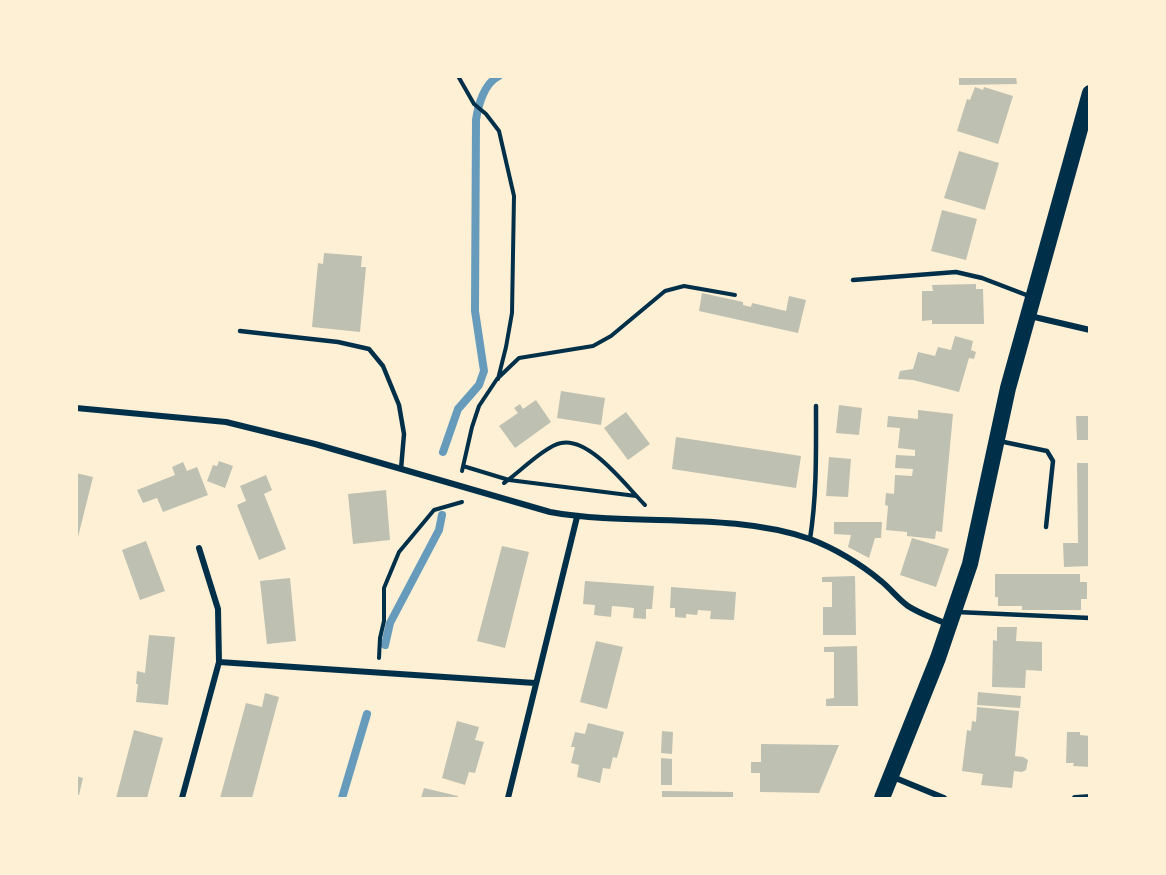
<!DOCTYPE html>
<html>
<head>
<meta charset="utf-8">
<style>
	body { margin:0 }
	#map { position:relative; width:1166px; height:875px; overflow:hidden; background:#fdf0d5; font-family:Arial,sans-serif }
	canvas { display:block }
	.frame { position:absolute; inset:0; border:78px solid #fdf0d5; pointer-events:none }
</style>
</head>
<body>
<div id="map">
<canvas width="1166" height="875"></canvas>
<div class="frame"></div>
</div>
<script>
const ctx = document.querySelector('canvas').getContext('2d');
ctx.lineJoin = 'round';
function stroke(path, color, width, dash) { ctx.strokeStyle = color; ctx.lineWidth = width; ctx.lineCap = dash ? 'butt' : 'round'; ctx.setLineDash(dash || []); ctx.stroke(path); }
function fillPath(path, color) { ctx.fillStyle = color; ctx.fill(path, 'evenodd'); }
const stream = new Path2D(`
	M443 452 458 409 479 385 484 371 475 311 476 120C478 106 484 83 499 76
	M385 645 390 623 439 530 442 515
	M342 798 367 714`);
const building = new Path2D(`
	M959 76H1016L1017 84 959 85Z
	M975 87 983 90 984 87 1013 96 998 144 957 131 967 99 970 100Z
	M959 151 999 163 985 210 944 198Z
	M942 210 977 219 966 260 931 251Z
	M324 253 362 256 361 267H366L360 332 312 327 318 263 323 264Z
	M976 284V289H983L984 324H932V320L922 321V291H933L932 285Z
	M702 293 743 302V305L751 307 752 303 786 311 789 296 806 300 798 333 699 311Z
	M955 336 973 341 971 350 976 352 974 359 969 358 959 392 913 380 898 379 900 371 913 369 918 352 935 356 938 347 951 350Z
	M561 391 605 398 601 425 557 418Z
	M536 400 551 422 515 448 499 426 518 413 514 408 520 404 523 409Z
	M839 405 862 408 859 435 836 433Z
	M918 410 953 414 942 532 936 531 935 539 907 536V532L886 530 888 506 885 505 886 493 894 494 895 475 912 476 913 469 895 468 896 455 915 456V450L898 448 900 428 887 427 888 416 918 419Z
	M626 412 650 444 628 460 604 428Z
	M1076 416H1090V440H1077Z
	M676 437 801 456 796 488 672 469Z
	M829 457 851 459 848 497 826 496Z
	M219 461 233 466 225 488 207 481 213 465 217 466Z
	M183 462 187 471 197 467 208 495 163 512 157 498 143 503 137 490 175 475 172 467Z
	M1077 463H1090V566L1064 567 1063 543H1078Z
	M76 473 93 477 77 541H76Z
	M266 475 272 490 264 494 286 549 259 560 237 505 246 501 240 486Z
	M386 490 390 540 353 544 348 494Z
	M834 522H882L881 538H875L869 558 848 547 851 535 834 534Z
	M912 538 949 549 936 587 900 575Z
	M146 541 165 591 140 600 122 550Z
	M502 546 529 552 505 648 477 641Z
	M995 574H1080V582H1087V599H1081V610H1022V606H998V597H995Z
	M855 576 856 635H823V607H832V582H822V577Z
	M290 578 296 641 267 644 260 581Z
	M585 581 654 586 652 609H646V619L633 618 634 608 624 607 612 606 611 617 594 615 595 605 583 604Z
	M671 587 736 592 734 620 710 619 711 611 698 610 697 615 686 614V618L675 617V608H670Z
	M997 627H1017L1016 641 1042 642V671L1026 670 1025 688 992 687 993 640 997 641Z
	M149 635 175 637 168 705 136 702 138 684H136L137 671 145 673Z
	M596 641 623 647 607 709 580 702Z
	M857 646 858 706H826V699L834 698V652H824V647Z
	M978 692 1021 696 1020 708 977 705Z
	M265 693 279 697 252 798H220L246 703 262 707Z
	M977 707 1019 711 1015 756 1023 757 1028 760 1026 770 1022 772 1014 771 1012 788 981 785 983 774 962 771 967 730 971 731 972 721 976 722Z
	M457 721 479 727 475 740 484 742 475 773 469 772 465 785 442 778Z
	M588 723 624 732 617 758 613 757 610 769 603 768 600 783 577 777 579 765 571 763 575 747H571L575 732 585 734Z
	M134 730 163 738 147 798H116Z
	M662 731 673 732 672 754 661 753Z
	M1067 732H1080V735L1090 736V767L1073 766 1074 763H1066Z
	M761 744 839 745 819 793 760 792V773H751V762H761Z
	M661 758 672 759V785H661Z
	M76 776 83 778 79 795 76 794Z
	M424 788 458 796 457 798H421Z
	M662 791 733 792V798H662Z`);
const path = new Path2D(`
	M458 76 474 104 486 114 499 131 514 196 512 313 506 347 498 379
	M463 466 509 480 636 496
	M462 471 472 427 479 406 497 379 519 358 593 346 611 336 665 291 684 286 735 295
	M504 483C517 474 547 445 561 443 590 437 626 486 645 505
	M379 658 380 638 384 621V588L399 552 434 510 462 502`);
const service = new Path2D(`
	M853 280 956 272 982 278 1029 296
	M240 331 338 342 369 349 383 366 399 405 404 434 401 469
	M999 441 1047 451 1053 461 1046 527
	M810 539C817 495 816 450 816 406
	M957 612 1090 618`);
const minor = new Path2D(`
	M1030 316 1090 330
	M76 408 226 422 315 444 550 512C633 527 729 511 810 539 834 548 861 564 881 581 890 588 898 599 908 606 920 614 936 619 949 625
	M199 548 218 609 219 662
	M893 777 944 798
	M182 798 219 662 535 683
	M508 798 577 517
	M1075 798 1090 797`);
const trunk = new Path2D(`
	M882 798 938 658 970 564 1008 388 1090 93`);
stroke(stream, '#669bbc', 8);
fillPath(building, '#bec0b2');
stroke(path, '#003049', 4);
stroke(service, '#003049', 4.5);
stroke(minor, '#003049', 6);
stroke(trunk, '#003049', 16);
</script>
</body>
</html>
